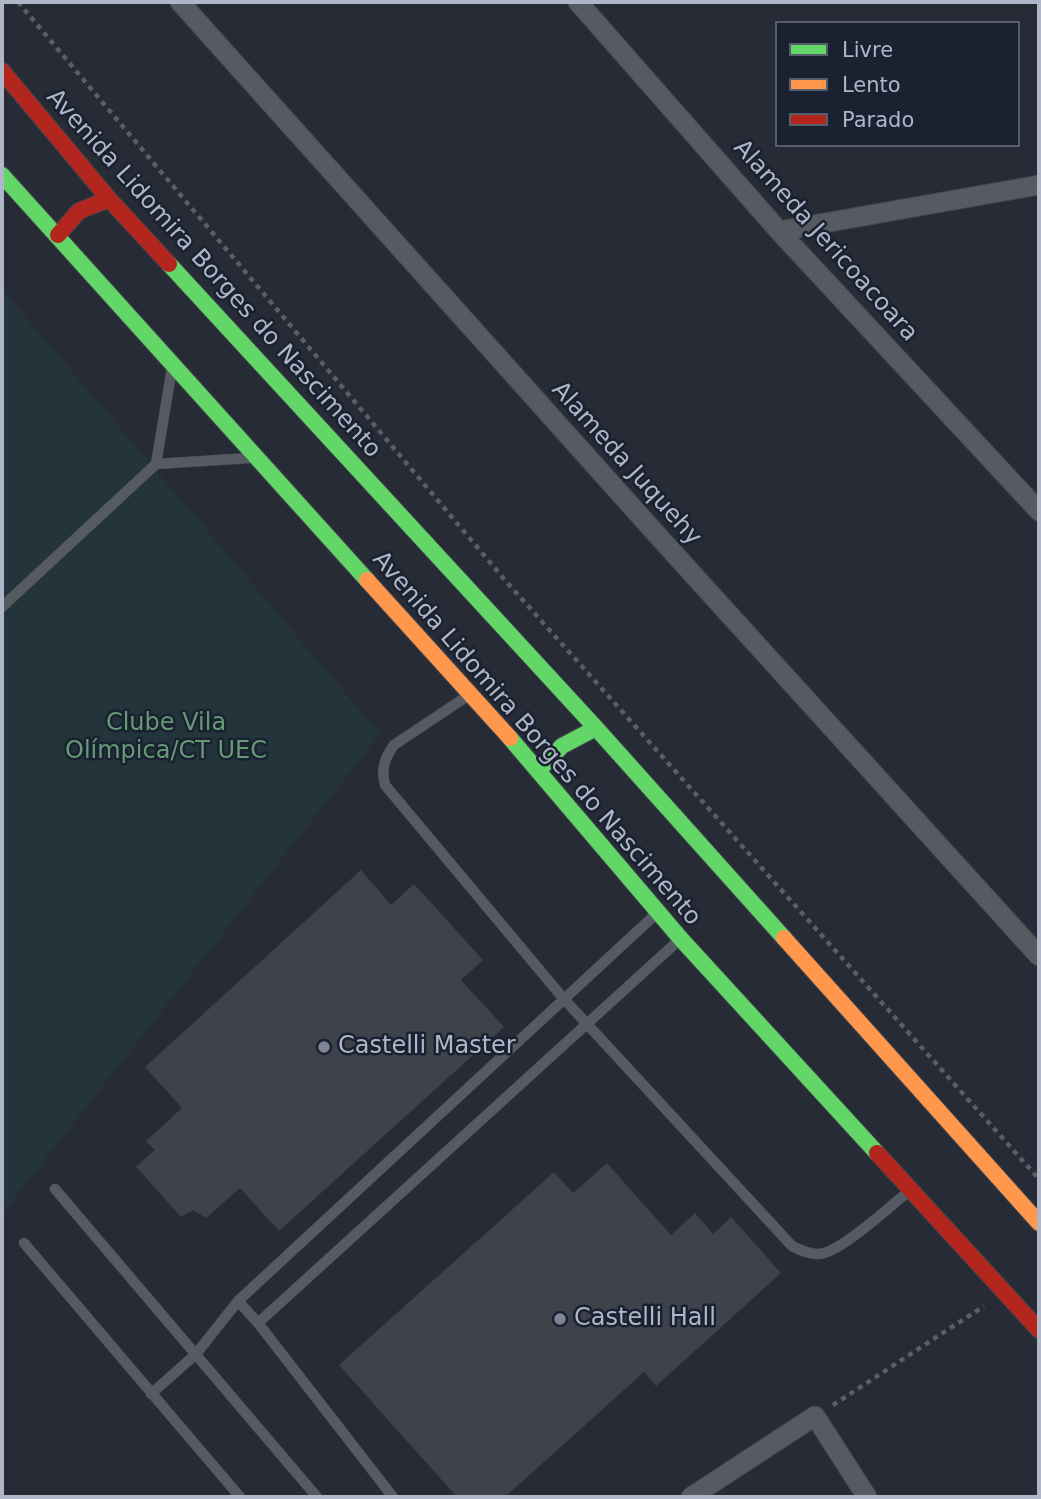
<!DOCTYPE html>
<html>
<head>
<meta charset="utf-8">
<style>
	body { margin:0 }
	#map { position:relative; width:1041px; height:1499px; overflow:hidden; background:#262b35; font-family:"DejaVu Sans",sans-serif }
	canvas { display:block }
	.frame { position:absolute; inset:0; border:4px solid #afb6c7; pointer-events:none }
	.legend { position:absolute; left:775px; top:21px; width:245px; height:126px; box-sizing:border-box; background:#1a2130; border:2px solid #565d6c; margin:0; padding:9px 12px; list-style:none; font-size:21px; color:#afb6c7 }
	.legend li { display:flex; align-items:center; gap:14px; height:35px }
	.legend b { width:35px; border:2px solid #565d6c }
</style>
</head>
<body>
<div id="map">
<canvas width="1041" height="1499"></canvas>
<div class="frame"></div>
<ul class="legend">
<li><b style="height:9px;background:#63d668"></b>Livre</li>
<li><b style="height:9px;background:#ff974d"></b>Lento</li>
<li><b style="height:9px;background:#b3261e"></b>Parado</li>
</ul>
</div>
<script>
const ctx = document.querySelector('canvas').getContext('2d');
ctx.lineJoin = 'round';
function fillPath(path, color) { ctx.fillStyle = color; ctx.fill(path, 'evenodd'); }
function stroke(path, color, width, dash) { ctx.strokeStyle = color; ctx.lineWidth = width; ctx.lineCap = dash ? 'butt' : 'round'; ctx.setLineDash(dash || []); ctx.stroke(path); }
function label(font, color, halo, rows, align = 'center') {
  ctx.font = font + ' "DejaVu Sans",sans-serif'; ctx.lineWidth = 5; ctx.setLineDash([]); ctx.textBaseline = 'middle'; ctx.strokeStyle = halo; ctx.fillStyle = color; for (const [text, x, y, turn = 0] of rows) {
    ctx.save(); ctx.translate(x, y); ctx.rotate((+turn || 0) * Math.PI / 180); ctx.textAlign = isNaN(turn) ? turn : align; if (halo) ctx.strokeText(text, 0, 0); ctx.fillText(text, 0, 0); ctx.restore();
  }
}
const green = new Path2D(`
	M2 289 380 734 2 1214Z`);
const building = new Path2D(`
	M361 870 391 905 414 884 483 960 461 980 504 1027 279 1231 240 1188 206 1218 193 1210 181 1217 136 1167 155 1150 146 1141 182 1108 145 1067Z
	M607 1163 671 1235 695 1213 713 1234 731 1217 781 1273 656 1386 644 1372 505 1497H457L339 1365 554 1172 573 1193Z`);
const path = new Path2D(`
	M18 2 504 579 1039 1179
	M833 1405 984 1306`);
const lane = new Path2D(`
	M156 464 250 458
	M2 607 156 464 172 368
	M469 695 394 745C384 759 381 769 385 785L563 998 792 1246C800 1250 808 1254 818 1254 839 1254 890 1206 908 1192
	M55 1189 317 1497
	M24 1243 240 1497
	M238 1301 258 1323 678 941
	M258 1323 393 1497
	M151 1394 196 1354 238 1301 657 913`);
const street = new Path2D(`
	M180 2 650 527 1039 956
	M578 2 779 231 1039 511
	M779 231 1039 185
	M691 1497 815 1416 867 1497`);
const fast = new Path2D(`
	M2 175 367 580
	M169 264 596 728 784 938
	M510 738 681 939 877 1153
	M539 770 562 746 596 728`);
const slow = new Path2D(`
	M367 580 510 738
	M784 938 1039 1223`);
const jam = new Path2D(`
	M2 71 109 199 169 264
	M58 235 79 211 109 199
	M877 1153 1039 1330`);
const markers = [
	[324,1047,7,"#7f8594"],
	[560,1319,7,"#7f8594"]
];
const streetNames = [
	["Alameda Jericoacoara",825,241,48],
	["Avenida Lidomira Borges do Nascimento",213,274,48],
	["Alameda Juquehy",626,464,48],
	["Avenida Lidomira Borges do Nascimento",536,739,49]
];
const parkNames = [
	["Clube Vila",166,724],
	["Olímpica/CT UEC",166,752]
];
const poiNames = [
	["Castelli Master",338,1047],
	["Castelli Hall",574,1319]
];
fillPath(green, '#23353b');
fillPath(building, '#3e424b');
stroke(lane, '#42464e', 11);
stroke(street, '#42464e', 21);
stroke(fast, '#42464e', 18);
stroke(slow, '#42464e', 18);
stroke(jam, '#42464e', 18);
stroke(path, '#5a5e66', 4.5, [5, 5]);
stroke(lane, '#565a63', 10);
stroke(street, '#565a63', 19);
stroke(fast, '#63d668', 16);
stroke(slow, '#ff974d', 16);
stroke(jam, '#b3261e', 16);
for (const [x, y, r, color] of markers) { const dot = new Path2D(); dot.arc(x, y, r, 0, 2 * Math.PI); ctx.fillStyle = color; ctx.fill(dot); stroke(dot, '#1a2130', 2.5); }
label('24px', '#afb6c7', '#1a2130', streetNames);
label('24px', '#659a75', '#1a2130', parkNames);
label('24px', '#afb6c7', '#1a2130', poiNames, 'left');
</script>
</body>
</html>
